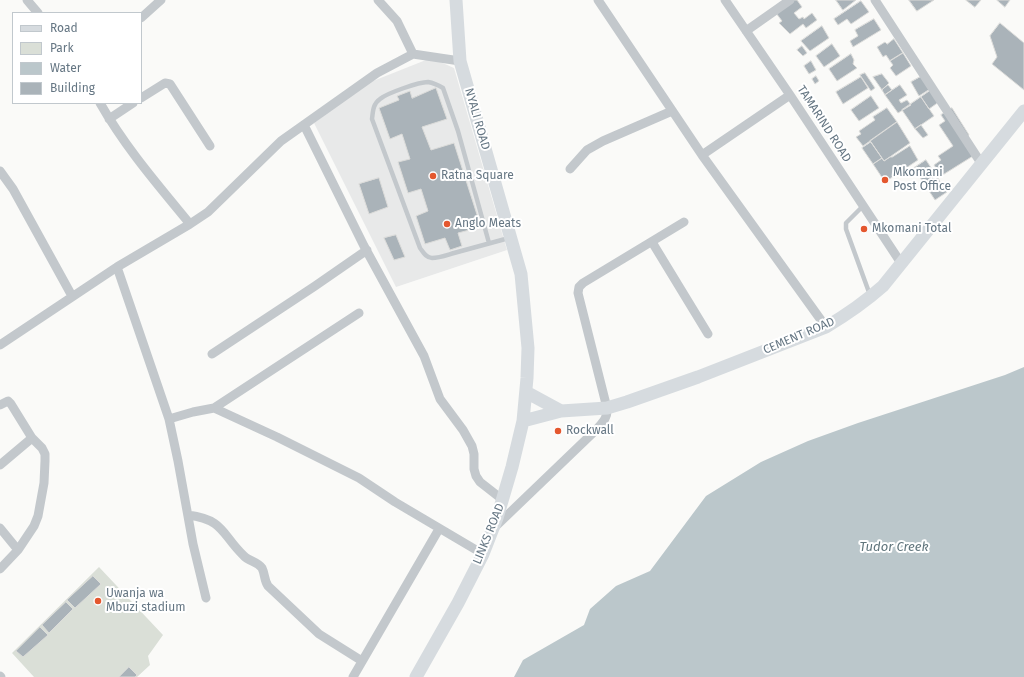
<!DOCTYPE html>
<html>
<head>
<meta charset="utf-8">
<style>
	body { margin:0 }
	#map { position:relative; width:1024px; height:677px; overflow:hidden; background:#fafaf8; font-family:"Fira Sans",sans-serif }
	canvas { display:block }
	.legend { position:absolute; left:12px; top:12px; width:130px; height:92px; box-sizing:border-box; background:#fff; border:1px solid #c1c8cd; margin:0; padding:5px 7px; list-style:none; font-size:12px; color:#657683 }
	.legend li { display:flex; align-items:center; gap:8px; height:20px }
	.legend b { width:20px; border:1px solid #c1c8cd }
</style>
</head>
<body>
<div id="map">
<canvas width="1024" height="677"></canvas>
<ul class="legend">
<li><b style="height:5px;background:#d6dbdf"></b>Road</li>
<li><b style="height:11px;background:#dadfd7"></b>Park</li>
<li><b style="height:11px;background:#bbc7cb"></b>Water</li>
<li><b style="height:11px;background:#aab3b9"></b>Building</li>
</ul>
</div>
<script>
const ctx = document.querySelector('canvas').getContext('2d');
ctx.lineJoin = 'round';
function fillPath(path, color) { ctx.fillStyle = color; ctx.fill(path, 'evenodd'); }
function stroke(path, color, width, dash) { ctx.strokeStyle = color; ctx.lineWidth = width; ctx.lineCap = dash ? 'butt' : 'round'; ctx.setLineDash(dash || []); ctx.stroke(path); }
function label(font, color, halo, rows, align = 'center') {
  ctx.font = font + ' "Fira Sans",sans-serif'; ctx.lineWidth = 4; ctx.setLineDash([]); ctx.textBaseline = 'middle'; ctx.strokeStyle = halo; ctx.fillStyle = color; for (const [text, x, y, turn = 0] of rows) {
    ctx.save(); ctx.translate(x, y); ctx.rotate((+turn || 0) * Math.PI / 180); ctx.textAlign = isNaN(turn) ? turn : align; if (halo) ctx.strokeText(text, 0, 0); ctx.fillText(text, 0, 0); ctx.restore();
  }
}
const built = new Path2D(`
	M431 58 454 68 507 250 396 287 314 123 368 83Z`);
const green = new Path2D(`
	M99 567 163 635 148 656 150 665 137 677H34L12 653Z`);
const water = new Path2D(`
	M1024 367V677H514L523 660 584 625 590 609 616 586 650 571 706 496 761 462 808 441 858 423 1005 375Z`);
const building = new Path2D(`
	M793 0H797L802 7 794 13 799 19 803 17 804 19 812 13 817 20 806 28 803 24 790 34 779 23 782 21 776 13Z
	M836 0H856L843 10Z
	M909 0H934L917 11Z
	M966 0H981L975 7Z
	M997 0H1010L1005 7Z
	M861 1 869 12 851 24 847 19 838 25 834 19Z
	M874 19 881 30 853 47 850 41 858 36 855 30Z
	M1000 23 1024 43V90L992 64 997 57 990 36Z
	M822 26 829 38 810 51 801 41Z
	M894 39 903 53 890 61 886 55 883 57 877 47 885 42 887 44Z
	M832 44 840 56 824 67 816 56Z
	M802 46 807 53 803 56 797 50Z
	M903 53 911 66 896 76 890 68 893 65 890 61Z
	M851 54 854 60 853 64 857 68 837 81 829 69Z
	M811 61 816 70 809 74 804 66Z
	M865 73 875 88 871 91 860 75Z
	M882 74 889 83 882 90 873 77Z
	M816 76 819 81 815 84 812 79Z
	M922 76 930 89 919 96 911 82Z
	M861 77 868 88 843 104 836 92Z
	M888 85 892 90 885 95 882 90Z
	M900 85 907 95 899 100 901 103 907 100 911 105 898 113 885 95Z
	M935 87 943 99 929 109 921 97Z
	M436 88 447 119 422 127 431 150 454 143 481 227 458 233 462 246 450 250 445 238 425 244 416 216 428 211 421 189 408 193 398 162 410 159 402 134 390 139 379 108 399 100 397 96 410 91 412 98Z
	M871 96 879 108 859 121 851 110Z
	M921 97 934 116 915 129 902 110Z
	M887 108 897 122 863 146 856 137 861 134 859 131 875 120 873 117Z
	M952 108 969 135 966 138 973 156 941 176 934 165 941 160 938 156 953 146 939 125 945 121 941 115Z
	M897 122 910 143 884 161 870 141Z
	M921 125 928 135 923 138 915 129Z
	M871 142 882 158 873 164 862 148Z
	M910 146 918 160 885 182 873 164 882 158 884 161 890 157H892Z
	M926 160 947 192 935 200 914 168Z
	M379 178 388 207 369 214 359 184Z
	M396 235 405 257 394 260 384 238Z
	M93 576 101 584 75 608 67 600Z
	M66 602 73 609 49 633 42 625Z
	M40 627 48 635 23 657 16 651Z
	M129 667 137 675 135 677H119Z`);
const service = new Path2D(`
	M863 206 846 223V229L870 295
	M489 243 458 131 443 88C438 85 434 83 428 82 419 82 387 93 380 99 373 104 373 111 372 119L420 248C423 252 426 258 432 258 439 258 447 255 454 253 472 248 491 243 509 238`);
const minor = new Path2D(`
	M27 0 38 13
	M378 0 397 21 413 54
	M598 0 702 155 826 327
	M725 0 790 95 901 263
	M875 0 981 163
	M141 18 161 0
	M746 31 790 0
	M141 98 165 83 170 84 210 146
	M100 103C125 147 158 185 190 224
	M109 119 133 103
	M304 125 364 246 424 356 440 399 463 430 472 446 474 454V469L476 476 480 482 503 500
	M702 155 790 95
	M570 169 587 150 603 141 672 111
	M0 171 13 189 72 296
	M652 242 708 334
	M117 267 169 419 178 461 193 544 206 598
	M0 345 117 267 190 224 208 212 281 141 377 73 413 54 460 61
	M212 354 315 286 367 250
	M0 405 8 401 11 404 32 438 42 448 45 454V461L44 483 38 516 34 526 18 550
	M214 408 359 313
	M169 419 193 412 214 408 277 437 359 478 395 502 483 554
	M0 465 32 438
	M188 515C225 520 221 534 244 556 249 561 258 562 262 568 265 574 264 580 268 586L319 634 362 661
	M496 526 597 429C603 422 608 417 607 408L578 293 579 287 583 283 684 222
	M0 528 18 550 0 569
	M0 676 1 677
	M353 677 439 529`);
const secondary = new Path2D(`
	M526 392 561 411
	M523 421 561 411 607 408 627 402 698 377 826 327C846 315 865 302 883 286L1024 111
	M416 677 458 603 483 554 497 518 512 467 523 421 527 378 528 348 521 274 460 61 456 0`);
const markers = [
	[433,176,4,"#e4572e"],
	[885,180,4,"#e4572e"],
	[447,224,4,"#e4572e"],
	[864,229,4,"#e4572e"],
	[558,431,4,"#e4572e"],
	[98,601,4,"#e4572e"]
];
const streetNames = [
	["NYALI ROAD",477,119,74],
	["TAMARIND ROAD",824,124,57],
	["CEMENT ROAD",799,336,-23],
	["LINKS ROAD",489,534,-68]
];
const poiNames = [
	["Mkomani",893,173],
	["Post Office",893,187],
	["Ratna Square",441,176],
	["Anglo Meats",455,224],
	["Mkomani Total",872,229],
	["Rockwall",566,431],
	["Uwanja wa",106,594],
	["Mbuzi stadium",106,608]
];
const waterNames = [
	["Tudor Creek",894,547]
];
fillPath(built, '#e8e9e9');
fillPath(green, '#dadfd7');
fillPath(water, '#bbc7cb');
fillPath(building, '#aab3b9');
stroke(building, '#dcdcda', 1);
stroke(service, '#c3c8cc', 4.5);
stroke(minor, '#c3c8cc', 9);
stroke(secondary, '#d6dbdf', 13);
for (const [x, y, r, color] of markers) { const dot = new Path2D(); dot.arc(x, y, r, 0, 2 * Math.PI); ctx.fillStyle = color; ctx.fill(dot); stroke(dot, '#fff', 1.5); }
label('12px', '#657683', '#fff', streetNames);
label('12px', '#657683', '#fff', poiNames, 'left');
label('italic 13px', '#60757c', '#fff', waterNames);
</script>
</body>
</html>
